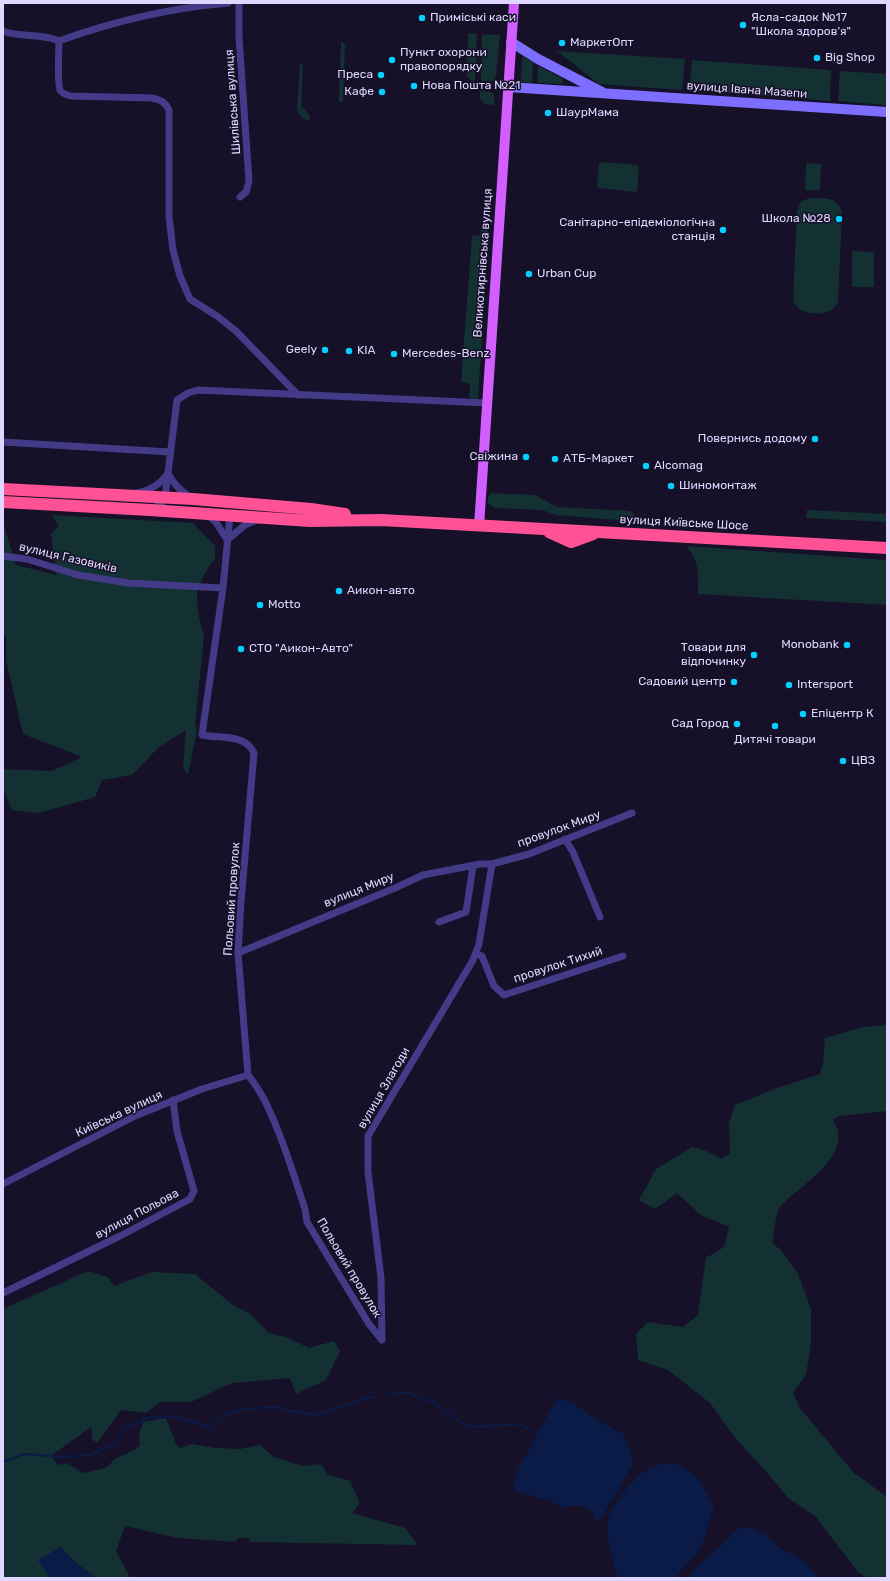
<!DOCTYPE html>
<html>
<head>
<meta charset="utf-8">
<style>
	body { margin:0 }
	#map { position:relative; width:890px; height:1581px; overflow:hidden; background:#161028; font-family:Rubik,sans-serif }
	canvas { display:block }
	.frame { position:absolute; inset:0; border:4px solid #dfd7ff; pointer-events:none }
</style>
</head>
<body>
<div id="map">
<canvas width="890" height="1581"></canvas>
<div class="frame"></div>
</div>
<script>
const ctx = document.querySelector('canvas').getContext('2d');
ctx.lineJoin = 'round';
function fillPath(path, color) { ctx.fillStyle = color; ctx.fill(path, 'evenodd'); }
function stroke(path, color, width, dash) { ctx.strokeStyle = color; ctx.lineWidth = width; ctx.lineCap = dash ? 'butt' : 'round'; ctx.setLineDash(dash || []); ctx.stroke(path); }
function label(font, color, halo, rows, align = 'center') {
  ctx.font = font + ' Rubik,sans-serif'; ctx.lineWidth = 3; ctx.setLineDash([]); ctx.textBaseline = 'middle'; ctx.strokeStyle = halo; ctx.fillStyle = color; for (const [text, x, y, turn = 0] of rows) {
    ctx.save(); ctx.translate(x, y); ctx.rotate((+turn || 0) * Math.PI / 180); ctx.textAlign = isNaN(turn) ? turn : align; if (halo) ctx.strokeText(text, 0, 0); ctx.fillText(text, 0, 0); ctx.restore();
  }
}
const green = new Path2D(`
	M468 33 477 34 475 81 470 80 467 75Z
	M482 34 500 35 496 76 494 81H481Z
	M341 42H343L345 45 343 102H339Z
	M557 51 685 59 682 90 599 84Z
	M522 56 533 62 532 83 521 82Z
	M692 60 831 70 830 101 689 90Z
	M300 64H302L303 67 301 106 310 116 309 121 301 117 297 110Z
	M538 66 563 79 562 84 537 83Z
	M840 71 887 74V105L838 101Z
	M480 91 492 92 494 96V105L484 104 480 98Z
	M602 162 637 165 639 168 637 190 635 192 599 188 597 186 599 164Z
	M806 163 821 164 820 190H805Z
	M809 198C822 198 838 196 842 212L838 301C832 319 800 317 793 301L797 211 801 202Z
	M484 224 488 231V242L478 399 469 398 470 384 461 381 472 236 480 235 482 225Z
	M852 251 874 252V287H852Z
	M491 493 535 495 557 507 630 511 633 513 634 517 629 521 556 515 542 510 496 508C489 506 487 502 488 496Z
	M807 510 887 514V522L806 518Z
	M51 515 193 523 215 546V559C208 565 198 586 197 595 197 608 200 624 204 636L195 725 197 731 188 774 183 768 186 730 159 747 132 775 102 780 95 797 39 813 12 810 3 789V769L52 771 82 757 23 734 6 660V637L3 632V522L16 565 56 575 51 534 59 526Z
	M686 546 887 560V605L698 594C699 576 699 560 686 546Z
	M887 1025V1111L840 1116 833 1119C834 1123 837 1127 838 1131 844 1163 797 1187 780 1207 776 1211 774 1235 772 1243L781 1250 798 1274 811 1309V1343L806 1375 793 1393 800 1408 853 1472 887 1497V1578H868L858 1572 815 1516 788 1498 771 1477 736 1439 710 1403 668 1370 638 1360 636 1334 648 1322 683 1327 698 1315 706 1258 724 1247 729 1227 701 1215 677 1193 655 1209 639 1200 656 1169 692 1147 706 1151 721 1159 730 1153 729 1123 735 1105 774 1089 820 1074 823 1063 825 1038 864 1027Z
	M88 1271 108 1277 114 1286 152 1272 195 1274 233 1305 251 1314 269 1333 289 1338 309 1348 334 1341 340 1351 326 1380 296 1394 290 1378 232 1383 191 1402H160L146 1413 121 1410 97 1443 92 1439 91 1427 52 1455 57 1465 67 1463 83 1473 106 1468 115 1459 136 1449 140 1445 139 1435 143 1422 166 1418 176 1444 181 1448 192 1444 215 1448 240 1449 260 1445 274 1457 302 1466 321 1464 328 1475 350 1481 360 1503 352 1513 405 1528 418 1545 250 1542 248 1538H239L235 1542 178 1538 125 1526 116 1551 130 1578H3V1309Z`);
const water = new Path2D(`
	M558 1397 575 1404 588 1414 623 1434 630 1449 633 1464 600 1520 595 1519 594 1512C589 1510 586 1507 581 1506 576 1503 567 1507 561 1508L553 1502 516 1491 513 1483 518 1469Z
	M673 1463C700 1474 701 1484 714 1507L701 1548 675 1578H619C614 1572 615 1566 612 1558 609 1546 606 1531 608 1518 610 1510 616 1503 621 1497 635 1476 646 1464 673 1463Z
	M739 1528H751L766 1535 780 1548 805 1562 818 1578H688L694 1570Z
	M61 1547 74 1561 97 1578H50L38 1560Z`);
const stream = new Path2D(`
	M388 1395 406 1392 435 1403 468 1427 520 1424 539 1436
	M3 1462 24 1454 61 1457 90 1455 115 1444 125 1429 146 1418 173 1416 210 1427 223 1415 244 1409 275 1407 291 1411 317 1415 367 1398 376 1397
	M615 1488 624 1495`);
const street = new Path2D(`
	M239 3V37L249 181 246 192 240 197
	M3 31C21 38 42 33 59 41 59 50 57 83 60 90 62 94 67 95 71 96L152 98C161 100 165 102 169 110V217L173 250 180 276 190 299 217 316 236 331 298 395
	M59 41C114 21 170 8 228 3
	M3 442 170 452
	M168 473C173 484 180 490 190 497
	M137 493C150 490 161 485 168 473
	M152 509 161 504 165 497 177 400 188 393 198 390 487 403
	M207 515 216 522 227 540 245 525 257 520
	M230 515 223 588 202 735C220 739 245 733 254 753L241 902 238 953 248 1075C255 1083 260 1092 265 1101 282 1136 293 1173 305 1209L307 1222 369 1324 382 1340
	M3 556 27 559 78 575 128 583 223 588
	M565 839 573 852 600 917
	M439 922 466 912 473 866
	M238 953 395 888 423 875 480 864H492L529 854 632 813
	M476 954 482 956 494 986 504 995 623 956
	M3 1184 135 1116 202 1089 248 1075
	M3 1293 120 1236 190 1199 194 1191 177 1131 173 1100
	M382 1340 381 1278 368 1172V1136L473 960 479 944 492 864`);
const secondary = new Path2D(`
	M511 42 538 59 602 92
	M508 87 887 112`);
const primary = new Path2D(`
	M479 526 514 3`);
const highway = new Path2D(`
	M3 489 193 499 311 509 345 514
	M3 502 150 510 310 521 381 520 887 548
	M549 532 571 542 593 534`);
const markers = [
	[422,18,4,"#03d0ff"],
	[743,25,4,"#03d0ff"],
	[562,43,4,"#03d0ff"],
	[817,58,4,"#03d0ff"],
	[392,60,4,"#03d0ff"],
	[381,75,4,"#03d0ff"],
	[414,86,4,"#03d0ff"],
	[382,92,4,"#03d0ff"],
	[548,113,4,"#03d0ff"],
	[839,219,4,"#03d0ff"],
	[723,230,4,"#03d0ff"],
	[529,274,4,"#03d0ff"],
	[325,350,4,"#03d0ff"],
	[349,351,4,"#03d0ff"],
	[394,354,4,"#03d0ff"],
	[815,439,4,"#03d0ff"],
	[526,457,4,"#03d0ff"],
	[555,459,4,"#03d0ff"],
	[646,466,4,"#03d0ff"],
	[671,486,4,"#03d0ff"],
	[339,591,4,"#03d0ff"],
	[260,605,4,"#03d0ff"],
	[847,645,4,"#03d0ff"],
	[241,649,4,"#03d0ff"],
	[754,655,4,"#03d0ff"],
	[734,682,4,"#03d0ff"],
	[789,685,4,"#03d0ff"],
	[803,714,4,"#03d0ff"],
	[737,724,4,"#03d0ff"],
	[775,726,4,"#03d0ff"],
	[843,761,4,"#03d0ff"]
];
const poiNames = [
	["Приміські каси",430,18],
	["Ясла-садок №17",751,18],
	["\"Школа здоров'я\"",751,32],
	["МаркетОпт",570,43],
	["Пункт охорони",400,53],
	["правопорядку",400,67],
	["Big Shop",825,58],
	["Преса",373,75,"right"],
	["Нова Пошта №21",422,86],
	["Кафе",374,92,"right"],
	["ШаурМама",556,113],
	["Школа №28",831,219,"right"],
	["Санітарно-епідеміологічна",715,223,"right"],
	["станція",715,237,"right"],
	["Urban Cup",537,274],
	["Geely",317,350,"right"],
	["KIA",357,351],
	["Mercedes-Benz",402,354],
	["Повернись додому",807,439,"right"],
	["Свіжина",518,457,"right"],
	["АТБ-Маркет",563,459],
	["Alcomag",654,466],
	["Шиномонтаж",679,486],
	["Аикон-авто",347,591],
	["Motto",268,605],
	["Monobank",839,645,"right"],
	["Товари для",746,648,"right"],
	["відпочинку",746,662,"right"],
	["СТО \"Аикон-Авто\"",249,649],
	["Садовий центр",726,682,"right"],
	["Intersport",797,685],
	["Епіцентр К",811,714],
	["Сад Город",729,724,"right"],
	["Дитячі товари",775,740,"center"],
	["ЦВЗ",851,761]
];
const streetNames = [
	["вулиця Івана Мазепи",747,90,4],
	["Шилівська вулиця",233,102,-94],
	["Великотирнівська вулиця",483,263,-86],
	["вулиця Київське Шосе",684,523,3],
	["вулиця Газовиків",68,558,13],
	["провулок Миру",559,829,-20],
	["вулиця Миру",359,890,-22],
	["Польовий провулок",232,899,-86],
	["провулок Тихий",558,965,-18],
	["вулиця Злагоди",384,1088,-60],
	["Київська вулиця",119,1114,-25],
	["вулиця Польова",137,1214,-28],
	["Польовий провулок",349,1268,59]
];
fillPath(green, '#133133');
fillPath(water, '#0a1b47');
stroke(stream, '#0a1b47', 2);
stroke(street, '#443b88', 7);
stroke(secondary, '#7e6eff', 10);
stroke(primary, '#d15eff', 10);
stroke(highway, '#ff5296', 12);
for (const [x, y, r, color] of markers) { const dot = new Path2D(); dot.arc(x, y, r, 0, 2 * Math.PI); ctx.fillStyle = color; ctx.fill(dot); stroke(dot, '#161028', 1.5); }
label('12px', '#dfd7ff', '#161028', poiNames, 'left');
label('12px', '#dfd7ff', '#161028', streetNames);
</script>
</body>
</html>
